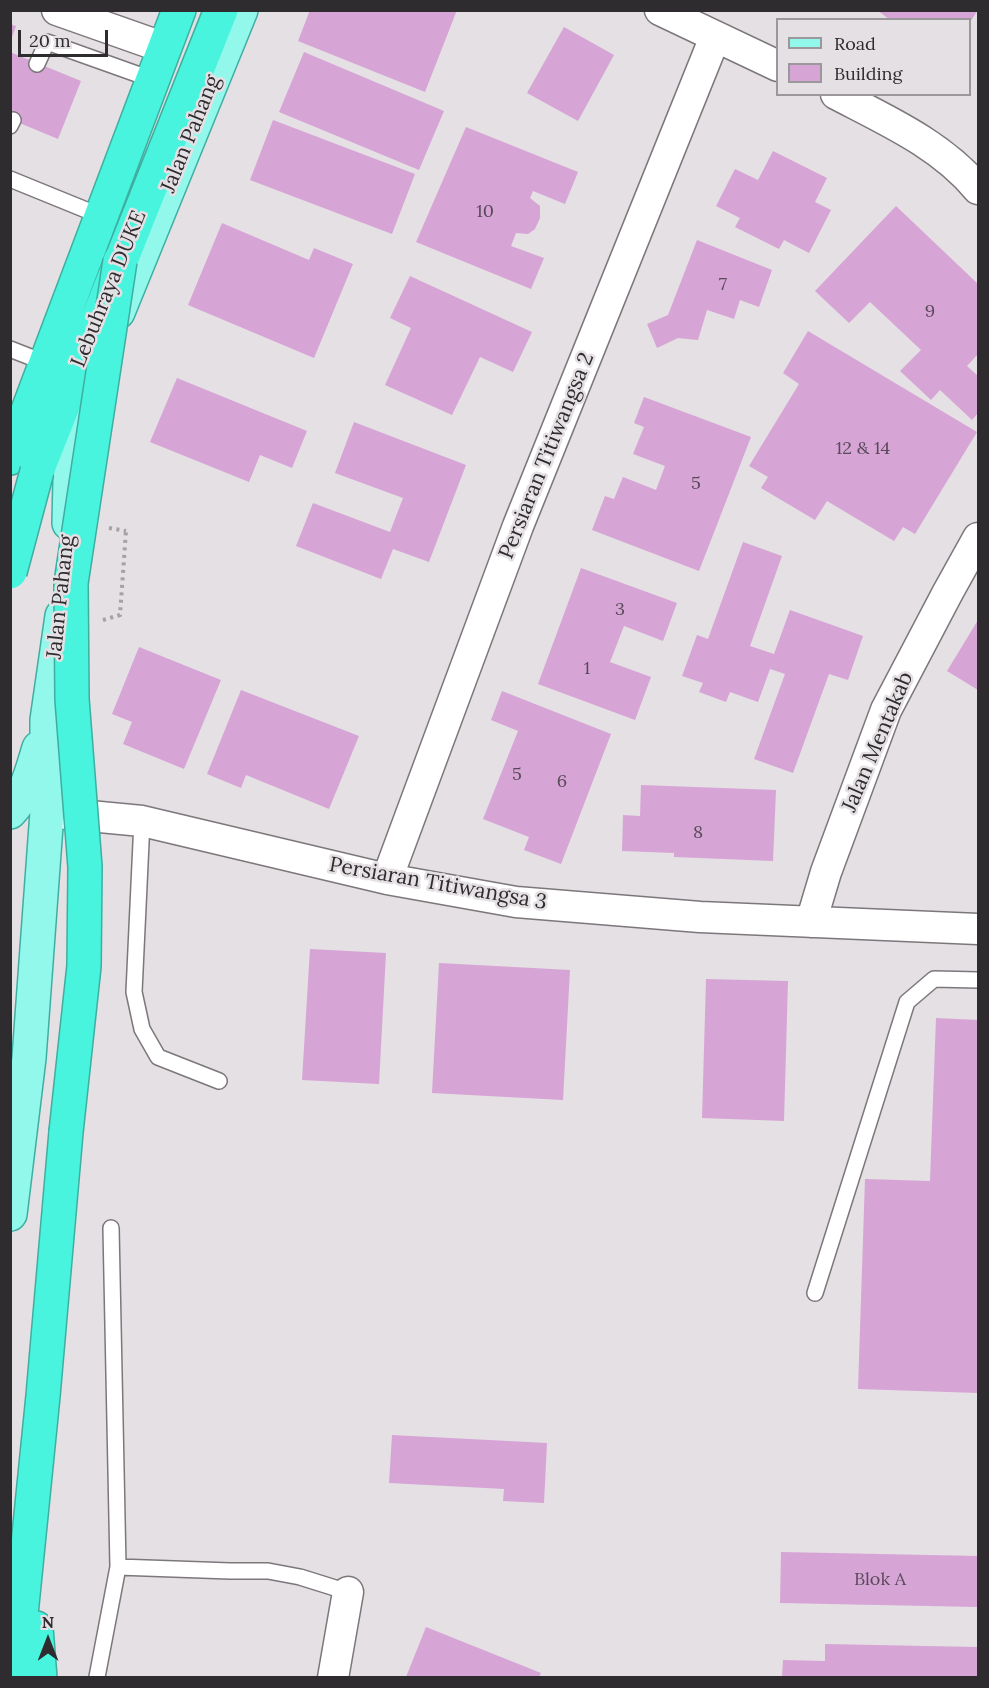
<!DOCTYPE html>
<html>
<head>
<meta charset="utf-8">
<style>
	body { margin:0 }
	#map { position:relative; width:989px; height:1688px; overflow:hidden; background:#e4e0e4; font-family:Lora,serif }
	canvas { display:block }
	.frame { position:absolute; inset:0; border:12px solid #2e2c2e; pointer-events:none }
	.legend { position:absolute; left:776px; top:18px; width:195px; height:78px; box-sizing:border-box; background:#e4e0e4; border:2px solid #9b989b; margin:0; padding:8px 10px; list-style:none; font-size:18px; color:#2e2c2e }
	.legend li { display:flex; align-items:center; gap:12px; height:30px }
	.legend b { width:30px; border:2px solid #9b989b }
	.north { position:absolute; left:18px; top:1610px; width:60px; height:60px; -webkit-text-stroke:4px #e4e0e4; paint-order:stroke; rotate:0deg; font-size:16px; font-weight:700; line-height:24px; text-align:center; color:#2e2c2e }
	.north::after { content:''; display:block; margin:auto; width:21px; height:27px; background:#2e2c2e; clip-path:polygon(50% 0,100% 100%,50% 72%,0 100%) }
	.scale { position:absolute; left:18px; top:30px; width:90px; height:27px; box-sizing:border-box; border:3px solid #2e2c2e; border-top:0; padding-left:8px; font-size:18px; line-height:21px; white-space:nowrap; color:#2e2c2e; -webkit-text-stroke:4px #e4e0e4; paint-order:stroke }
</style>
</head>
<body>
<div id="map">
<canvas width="989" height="1688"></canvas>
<div class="frame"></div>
<ul class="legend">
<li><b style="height:8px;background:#91f8eb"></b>Road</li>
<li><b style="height:16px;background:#d7a4d6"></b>Building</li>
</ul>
<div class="north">N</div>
<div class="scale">20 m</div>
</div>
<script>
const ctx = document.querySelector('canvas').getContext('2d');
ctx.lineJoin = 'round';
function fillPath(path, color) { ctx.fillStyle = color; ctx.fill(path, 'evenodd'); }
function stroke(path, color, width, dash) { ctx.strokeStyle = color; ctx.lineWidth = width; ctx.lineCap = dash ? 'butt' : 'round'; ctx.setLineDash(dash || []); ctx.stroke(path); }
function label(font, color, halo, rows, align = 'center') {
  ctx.font = font + ' Lora,serif'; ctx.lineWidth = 5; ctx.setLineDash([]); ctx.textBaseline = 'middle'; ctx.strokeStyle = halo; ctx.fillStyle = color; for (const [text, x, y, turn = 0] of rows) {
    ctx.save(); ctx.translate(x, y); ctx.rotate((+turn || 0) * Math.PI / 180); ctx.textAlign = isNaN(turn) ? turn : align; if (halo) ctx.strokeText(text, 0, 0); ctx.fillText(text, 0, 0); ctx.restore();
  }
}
const building = new Path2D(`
	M310 10H457L425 92 298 41Z
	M877 10H978L970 22V20H890Z
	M10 24 16 26 11 40H10Z
	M564 27 614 55 578 121 527 93Z
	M10 52 81 81 58 139 10 119Z
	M304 52 444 111 419 170 279 112Z
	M273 120 415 174 392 234 250 180Z
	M466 127 578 172 565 204 533 191 530 198 540 206V218L535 229 528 234 516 233 511 246 544 258 531 289 416 242Z
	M773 151 827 178 815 202 831 210 809 253 784 240 779 249 735 227 740 218 716 206 735 169 758 180Z
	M896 206 978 284V354L967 366 978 376V413L972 420 940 390 931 400 900 371 921 350 870 302 849 323 815 291Z
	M222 223 309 260 314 248 353 264 314 358 188 305Z
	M697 240 772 270 759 307 740 300 734 319 707 310 698 340 678 338 657 348 647 324 668 315Z
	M410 276 532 332 513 372 480 357 452 415 385 385 411 328 390 318Z
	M808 331 977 432 915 534 903 527 894 541 827 501 815 520 761 488 768 477 749 466 799 384 783 373Z
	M177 378 307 431 292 468 260 455 249 482 150 442Z
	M644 397 751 437 699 571 592 530 605 496 614 499 623 477 656 490 665 466 633 454 644 427 634 423Z
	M354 422 466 465 429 562 393 549 381 579 296 546 313 503 390 532 403 498 335 473Z
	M743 542 782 556 750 646 774 654 790 610 863 636 848 680 829 674 793 773 754 759 785 674 770 669 758 702 730 692 726 702 699 692 703 683 682 676 697 635 708 639Z
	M581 568 677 603 663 641 624 626 610 662 651 677 635 720 538 684Z
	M978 620V690L947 671Z
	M139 647 221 680 184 769 123 744 132 722 112 714Z
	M241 690 359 736 329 809 246 775 241 788 207 774Z
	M502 691 611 734 561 864 524 850 529 837 483 819 518 731 491 720Z
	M641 785 776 790 773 861 674 857V853L622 851 623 815 640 816Z
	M310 949 386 953 379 1084 302 1080Z
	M439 963 570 970 563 1100 432 1093Z
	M706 979 788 981 784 1121 702 1118Z
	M936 1018 978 1020V1393L858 1389 865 1179 930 1181Z
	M392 1435 547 1443 544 1503 503 1501 504 1489 389 1483Z
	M781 1552 978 1556V1607L780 1603Z
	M426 1627 541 1673 539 1677H406Z
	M825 1644 978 1647V1677H782L783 1660 825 1661Z`);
const path = new Path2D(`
	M103 620 120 615 126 531`);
const lane = new Path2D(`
	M37 64 47 42 148 78
	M10 126 13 120
	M10 179 96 214
	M10 349 38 360
	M142 821 134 992 142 1029 158 1057 219 1081
	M111 1228 118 1567 230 1571H268L300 1577 348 1592
	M815 1293 907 1002 934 979 978 980
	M97 1677 118 1567`);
const street = new Path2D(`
	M57 10 162 47
	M660 10 778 66
	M836 94C886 120 942 145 978 189
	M58 813 142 821 387 879 516 902 700 917 978 929
	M387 879 518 526 715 37
	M811 922 826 872 886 710 948 592 978 538
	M333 1678 348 1592`);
const primary = new Path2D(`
	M118 312 241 10
	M69 523 70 479 77 424 96 371
	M10 812C27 794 32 770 39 748
	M10 1214 29 1058 47 812V720L62 616`);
const highway = new Path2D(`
	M10 458 179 10
	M37 471 221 10
	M36 1628 40 1678
	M16 1678 17 1654 43 1396 66 1132`);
const pathBridge = new Path2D(`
	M109 528 126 531`);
const highwayBridge = new Path2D(`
	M10 572 37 471
	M66 1132 84 966 85 867 72 699 71 583 120 261`);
const numberNames = [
	["10",485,212],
	["7",723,285],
	["9",930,312],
	["12 & 14",863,449],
	["5",696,484],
	["3",620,610],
	["1",587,669],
	["5",517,775],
	["6",562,782],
	["8",698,833],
	["Blok A",880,1580]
];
const streetNames = [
	["Jalan Pahang",191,134,-68],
	["Lebuhraya DUKE",109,289,-68],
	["Persiaran Titiwangsa 2",547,456,-68],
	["Jalan Pahang",61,597,-84],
	["Jalan Mentakab",878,742,-67],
	["Persiaran Titiwangsa 3",438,884,10]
];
fillPath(building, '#d7a4d6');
stroke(lane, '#7c777b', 18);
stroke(street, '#7c777b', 33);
stroke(primary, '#3faea0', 36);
stroke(highway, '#3faea0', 36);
stroke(path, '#a5a1a5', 4, [3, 4.5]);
stroke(lane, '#fff', 15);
stroke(street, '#fff', 30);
stroke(primary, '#91f8eb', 33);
stroke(highway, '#48f4dd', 33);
stroke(highwayBridge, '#3faea0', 36, []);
stroke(pathBridge, '#a5a1a5', 4, [3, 4.5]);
stroke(highwayBridge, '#48f4dd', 33);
label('18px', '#584a58', null, numberNames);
label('21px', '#2e2c2e', '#e4e0e4', streetNames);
</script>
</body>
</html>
